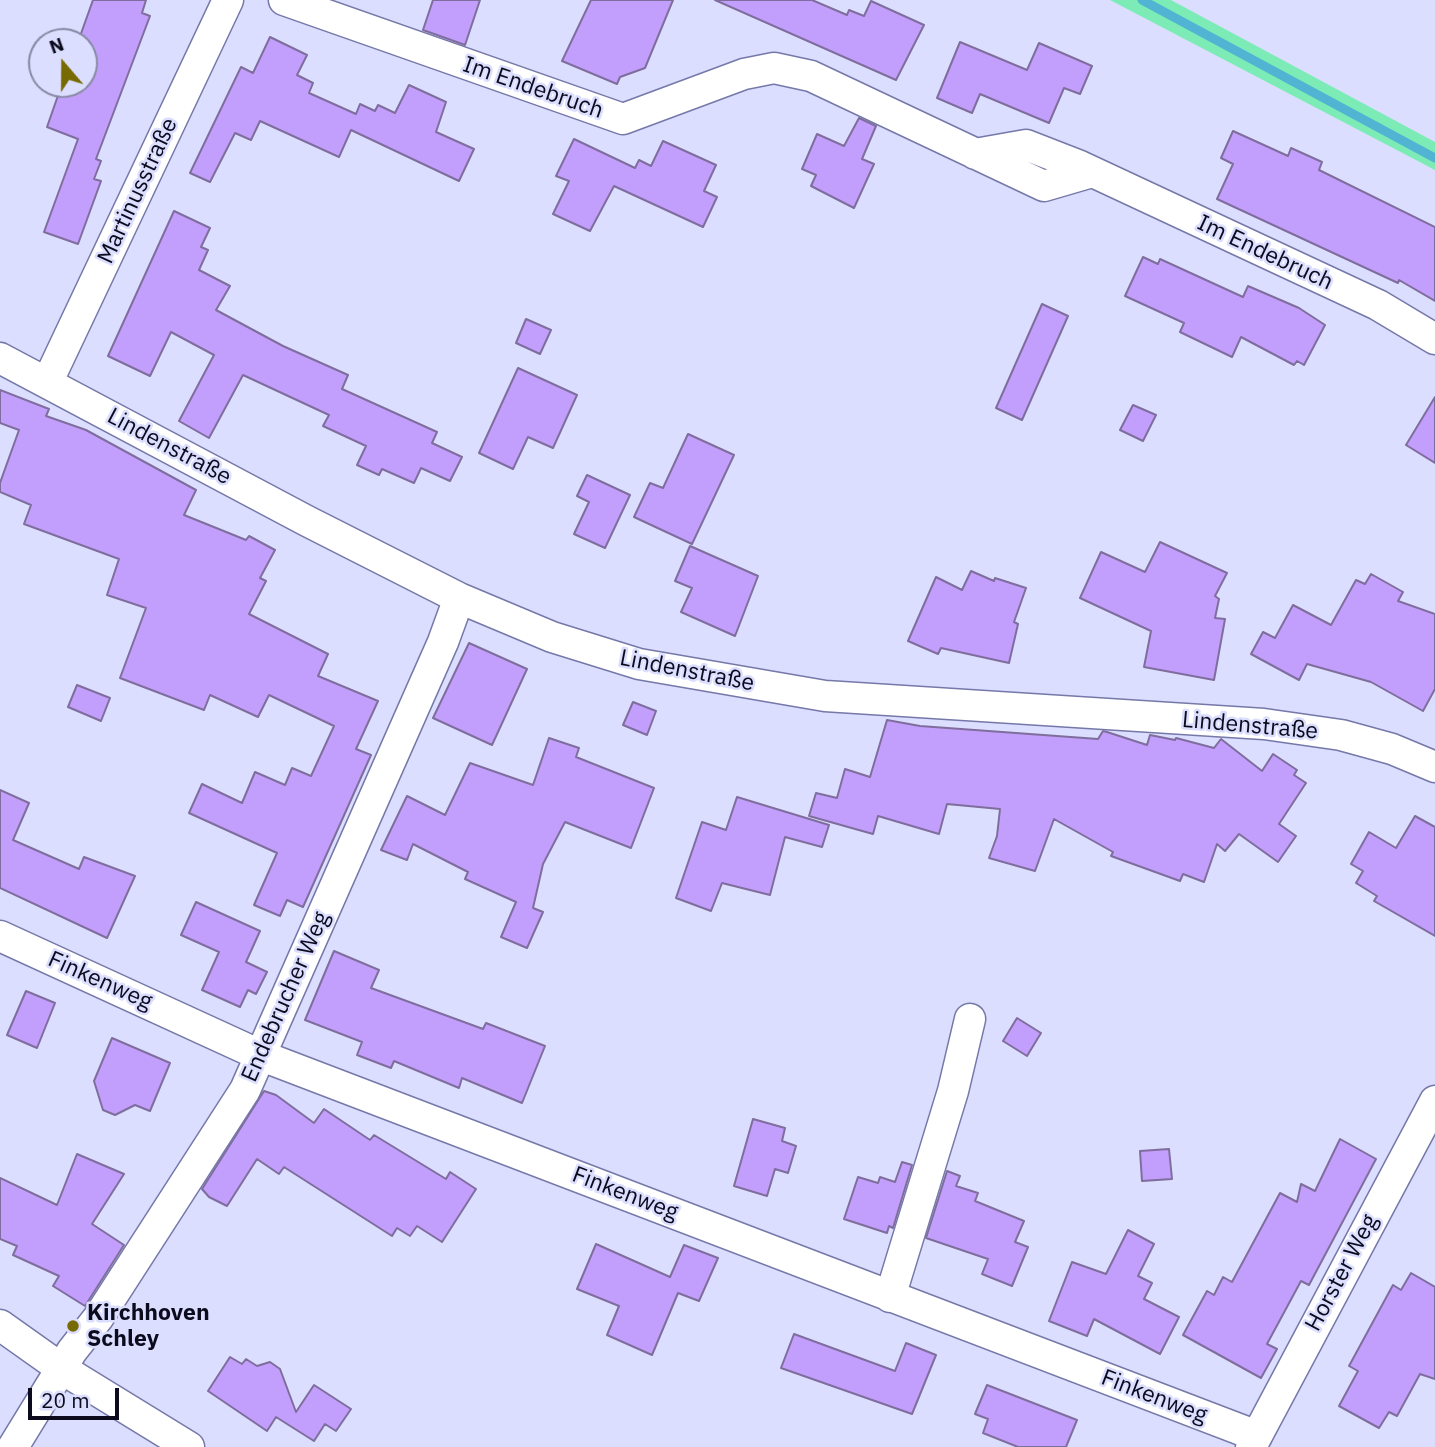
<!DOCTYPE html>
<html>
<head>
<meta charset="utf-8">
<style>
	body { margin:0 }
	#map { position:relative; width:1435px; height:1447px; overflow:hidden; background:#dbdefe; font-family:"IBM Plex Sans",sans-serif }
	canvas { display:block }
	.north { position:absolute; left:28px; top:28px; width:70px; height:70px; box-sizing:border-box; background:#dbdefe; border:2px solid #888aa4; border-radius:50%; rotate:340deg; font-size:19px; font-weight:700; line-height:28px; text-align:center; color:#0b0b1d }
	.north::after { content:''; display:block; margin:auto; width:24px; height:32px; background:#776a02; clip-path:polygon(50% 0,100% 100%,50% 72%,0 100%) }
	.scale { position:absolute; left:28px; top:1388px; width:91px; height:32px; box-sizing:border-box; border:4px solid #0b0b1d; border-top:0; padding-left:9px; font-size:21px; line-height:24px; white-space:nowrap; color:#0b0b1d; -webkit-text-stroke:5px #dbdefe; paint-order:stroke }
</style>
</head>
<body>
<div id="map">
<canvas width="1435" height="1447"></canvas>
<div class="north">N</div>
<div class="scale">20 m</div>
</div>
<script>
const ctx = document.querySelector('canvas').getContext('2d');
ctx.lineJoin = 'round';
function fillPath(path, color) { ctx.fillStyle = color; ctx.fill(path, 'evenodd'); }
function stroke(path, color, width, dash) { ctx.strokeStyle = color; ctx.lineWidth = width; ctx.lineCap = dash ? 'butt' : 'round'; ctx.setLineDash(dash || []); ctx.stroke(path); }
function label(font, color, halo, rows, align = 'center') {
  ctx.font = font + ' "IBM Plex Sans",sans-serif'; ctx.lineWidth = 5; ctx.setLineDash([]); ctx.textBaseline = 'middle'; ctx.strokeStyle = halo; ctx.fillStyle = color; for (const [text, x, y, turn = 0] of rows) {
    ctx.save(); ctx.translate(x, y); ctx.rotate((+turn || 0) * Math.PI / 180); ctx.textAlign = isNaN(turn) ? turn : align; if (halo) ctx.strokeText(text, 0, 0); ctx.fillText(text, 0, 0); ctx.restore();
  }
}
const green = new Path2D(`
	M1110 0H1171L1435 142V170Z`);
const stream = new Path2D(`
	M1142 0 1435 158`);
const building = new Path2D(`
	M93 0H146L142 13 150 16 96 159 101 161 94 179 101 181 78 244 44 232 78 139 47 127 62 84H84V42H78Z
	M433 0H480L465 45 423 30Z
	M591 0H673L645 68 620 77 617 84 562 61Z
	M715 0H812L847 15 849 10 864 16 871 1 924 25 896 80Z
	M270 37 307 55 297 75 313 83 309 93 356 114 360 104 375 111 378 105 395 113 409 85 446 102 436 132 474 149 459 181 351 130 339 157 260 121 251 140 235 133 210 182 190 173 241 67 253 73Z
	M960 42 1027 70 1039 43 1092 66 1080 94 1064 88 1049 123 980 94 972 113 937 98Z
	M859 118 876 126 862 159 874 164 854 208 811 186 816 175 802 169 817 134 844 146Z
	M1233 131 1288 156 1291 148 1322 162 1319 170 1435 227V301L1399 280 1398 283 1217 199 1233 164 1221 158Z
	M574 139 635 168 639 160 651 166 663 141 716 165 704 191 717 197 703 227 614 186 590 231 553 214 569 181 556 176Z
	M174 211 210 228 201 247 208 250 199 270 230 286 216 310 283 346 348 375 342 389 437 432 432 443 462 457 450 481 421 468 414 483 382 469 379 475 357 465 366 446 323 426 329 415 243 375 209 438 179 421 214 355 171 332 150 376 108 356Z
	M1143 257 1158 264 1160 259 1243 297 1248 286 1299 308 1325 325 1304 365 1297 361 1294 365 1241 337 1232 357 1180 332 1184 323 1125 296Z
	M1042 304 1068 316 1022 420 996 408Z
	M526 319 551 330 540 354 516 343Z
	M518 368 577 395 553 448 528 437 513 469 479 453Z
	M0 390 49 409 46 416 86 430 196 490 184 515 246 540 249 536 275 550 260 578 266 581 249 614 328 654 318 676 378 701 356 749 371 755 303 907 287 900 280 916 254 905 277 853 189 813 202 784 242 803 255 772 285 785 292 768 311 776 334 726 269 695 258 717 210 695 204 710 120 678 146 608 107 595 119 559 24 524 31 505 0 492V483L19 430 0 423Z
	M1435 397V463L1406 445Z
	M1133 405 1156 415 1143 441 1120 430Z
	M688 434 734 455 692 544 634 517 650 483 663 488Z
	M587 475 630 495 605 548 574 534 589 502 577 496Z
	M1160 542 1227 573 1215 596 1219 599 1215 618 1225 619 1214 680 1144 667 1151 631 1080 598 1101 552 1145 572Z
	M690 546 758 576 735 636 681 612 692 588 675 581Z
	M971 571 994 581 995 578 1026 588 1014 622 1018 624 1009 663 941 648 938 654 908 641 936 577 962 590Z
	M1371 574 1403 592 1398 601 1435 614V689L1423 711 1371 682 1307 664 1299 680 1251 654 1263 632 1275 638 1293 605 1331 625 1356 580 1365 584Z
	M469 643 527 669 492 745 433 718Z
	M77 685 110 698 101 721 68 707Z
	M633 702 656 711 647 735 623 725Z
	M887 720 920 726 1098 739 1103 731 1107 732 1147 745 1150 735 1175 740 1176 738 1214 748 1221 739 1262 771 1273 754 1297 770 1294 775 1306 783 1279 824 1296 836 1278 862 1239 834 1225 851 1217 844 1204 882 1183 874 1180 881 1111 856 1113 852 1054 819 1035 871 989 858 997 836 1000 809 947 804 939 834 878 816 873 834 809 816 816 793 837 798 845 769 870 777Z
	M549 738 579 748 576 757 654 788 631 848 565 822 543 864 533 908 543 912 527 948 501 937 516 902 465 879 468 872 413 844 407 860 381 850 407 796 445 815 470 763 533 785Z
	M0 790 29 803 13 840 79 869 84 857 135 876 107 938 0 888Z
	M737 797 829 825 822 847 785 837 770 895 722 883 711 911 676 898 702 822 726 830Z
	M1415 816 1435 827V936L1374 901 1377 896 1356 883 1363 871 1351 864 1369 832 1396 848Z
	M196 902 260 931 246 962 267 972 256 994 248 990 240 1007 202 990 219 952 181 935Z
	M334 951 379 970 371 988 483 1029 486 1023 545 1046 522 1103 462 1078 459 1088 394 1061 391 1068 357 1055 362 1042 305 1020Z
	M26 991 55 1003 37 1048 7 1035Z
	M1017 1018 1041 1033 1027 1056 1003 1041Z
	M112 1038 170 1063 150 1111 135 1105 115 1115 103 1110 94 1081Z
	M264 1091 276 1095 314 1123 324 1109 370 1140 374 1135 446 1179 450 1172 476 1189 442 1242 417 1226 410 1236 397 1228 392 1236 284 1167 279 1174 257 1159 227 1206 209 1197 202 1189Z
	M753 1119 785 1128 782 1141 796 1146 788 1173 775 1169 767 1196 734 1186Z
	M1340 1139 1376 1159 1309 1285 1301 1281 1267 1344 1277 1349 1261 1378 1183 1335 1207 1291 1214 1295 1223 1277 1232 1282 1280 1193 1297 1202 1301 1184 1315 1191Z
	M1169 1149 1172 1179 1142 1181 1140 1151Z
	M77 1154 124 1174 92 1224 124 1245 85 1306 53 1286 59 1276 13 1255 17 1246 0 1239V1178L57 1205Z
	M902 1162 912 1165 893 1228 889 1226 887 1233 844 1219 858 1177 878 1183 880 1177 895 1182Z
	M947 1171 960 1176 956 1186 978 1193 975 1201 1024 1221 1015 1242 1028 1247 1012 1286 982 1274 988 1259 926 1238Z
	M1128 1230 1154 1244 1138 1276 1152 1283 1144 1299 1179 1317 1160 1354 1094 1319 1087 1336 1049 1321 1072 1262 1106 1274Z
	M596 1244 670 1277 684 1245 718 1258 699 1301 678 1293 652 1355 607 1335 619 1306 577 1289Z
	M1411 1273 1435 1287V1379L1420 1374 1397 1416 1389 1412 1379 1428 1339 1406 1358 1371 1349 1366 1393 1285 1401 1290Z
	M794 1334 895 1371 906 1343 936 1355 912 1414 781 1368Z
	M230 1357 242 1364 246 1359 257 1366 270 1362 280 1369 296 1412 314 1385 351 1409 336 1431 325 1424 314 1441 276 1417 267 1431 208 1391Z
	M987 1385 1077 1420 1066 1447H1018L983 1433 988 1419 975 1414Z`);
const minor = new Path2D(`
	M284 0 623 119 744 74 774 68 811 76 1044 186 1092 172
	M975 154 1026 145 1080 166 1378 305 1435 339
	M0 358 307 521 459 598 552 637 639 664 825 696 1264 724 1341 735 1392 749 1435 767
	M48 381 228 0
	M0 936 262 1056 1257 1436
	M890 1297 953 1091 970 1019
	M0 1325 62 1369 189 1447
	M13 1447 72 1351 98 1318 245 1090 443 642 459 598
	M1251 1447 1435 1101`);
const markers = [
	[73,1326,7,"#776a02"]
];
const streetNames = [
	["Im Endebruch",533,88,19],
	["Martinusstraße",138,191,-65],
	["Im Endebruch",1265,253,25],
	["Lindenstraße",169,447,28],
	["Lindenstraße",687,671,11],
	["Lindenstraße",1250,726,5],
	["Finkenweg",100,981,24],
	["Endebrucher Weg",286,997,-66],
	["Finkenweg",625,1194,21],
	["Horster Weg",1342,1273,-62],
	["Finkenweg",1154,1397,21]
];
const poiNames = [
	["Kirchhoven",87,1313],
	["Schley",87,1339]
];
fillPath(green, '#7debb6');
stroke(stream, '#50b4d2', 9);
fillPath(building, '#c39ffd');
stroke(building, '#7f6e9d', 2);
stroke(minor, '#7578a8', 33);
stroke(minor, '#fff', 30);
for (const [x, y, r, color] of markers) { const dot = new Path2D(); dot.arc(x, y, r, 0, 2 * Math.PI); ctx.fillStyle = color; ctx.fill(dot); stroke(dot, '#dbdefe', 2.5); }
label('23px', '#0b0b1d', '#dbdefe', streetNames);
label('bold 23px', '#0b0b1d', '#dbdefe', poiNames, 'left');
</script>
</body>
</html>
